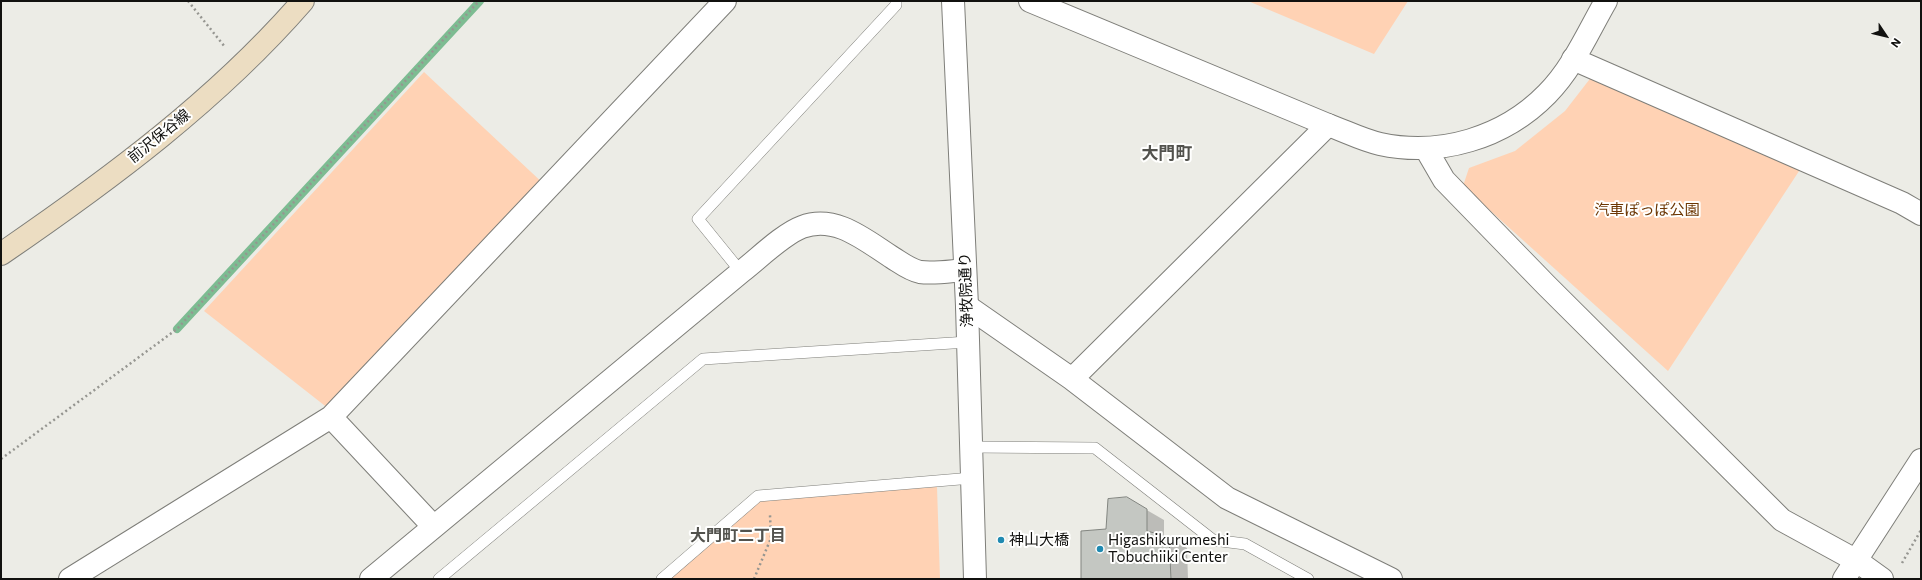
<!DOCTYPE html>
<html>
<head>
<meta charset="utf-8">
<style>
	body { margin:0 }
	#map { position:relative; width:1922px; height:580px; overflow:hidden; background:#ecece6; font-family:Commissioner,sans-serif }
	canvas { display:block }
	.frame { position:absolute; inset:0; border:2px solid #11110f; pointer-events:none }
	.north { position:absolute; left:1866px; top:16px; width:40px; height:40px; -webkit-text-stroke:3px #fffffe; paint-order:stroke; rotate:125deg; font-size:11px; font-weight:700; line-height:16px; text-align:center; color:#11110f }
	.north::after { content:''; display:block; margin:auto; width:14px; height:18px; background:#11110f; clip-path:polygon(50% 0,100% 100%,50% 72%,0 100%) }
</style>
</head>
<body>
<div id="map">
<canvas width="1922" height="580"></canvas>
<div class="frame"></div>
<div class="north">N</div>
</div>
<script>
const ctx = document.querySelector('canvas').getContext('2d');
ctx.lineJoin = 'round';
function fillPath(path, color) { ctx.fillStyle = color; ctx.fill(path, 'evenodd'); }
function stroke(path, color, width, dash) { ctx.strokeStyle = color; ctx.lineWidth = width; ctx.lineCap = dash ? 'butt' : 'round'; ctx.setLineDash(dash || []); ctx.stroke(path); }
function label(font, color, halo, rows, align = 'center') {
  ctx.font = font + ' Commissioner,"Noto Sans JP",sans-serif'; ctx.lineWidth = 4; ctx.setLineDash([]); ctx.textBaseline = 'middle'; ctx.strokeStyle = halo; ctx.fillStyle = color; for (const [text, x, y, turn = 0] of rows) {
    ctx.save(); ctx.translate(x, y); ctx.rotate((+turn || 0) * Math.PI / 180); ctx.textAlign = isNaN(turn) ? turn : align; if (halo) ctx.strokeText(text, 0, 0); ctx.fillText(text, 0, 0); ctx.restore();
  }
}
const green = new Path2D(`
	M1248 1H1408L1374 54Z
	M1596 71 1803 165 1668 371 1463 186 1469 168 1515 151 1565 111Z
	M424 72 546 186 329 409 204 311Z
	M937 487 940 579H662L758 496Z`);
const shadow = new Path2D(`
	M1145 509 1164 520V536L1187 548 1188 579H1082L1107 530Z`);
const stream = new Path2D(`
	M177 329 480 1`);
const building = new Path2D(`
	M1127 497 1147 509V531L1169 537 1171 579H1081V531L1106 529 1108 499Z`);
const path = new Path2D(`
	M188 1 225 47
	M1 459 177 329 479 1
	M1902 563 1921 530
	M754 579 771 538 770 515`);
const service = new Path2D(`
	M741 272 698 219 896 5V1
	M971 447 1095 448 1213 540 1245 544 1308 579
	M439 579 703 359 968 342
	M662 579 758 496 972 478`);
const minor = new Path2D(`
	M1573 59 1902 203 1921 214
	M1426 149 1444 180 1546 285 1782 520 1857 561 1882 579
	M967 306 1072 379 1227 498 1391 579
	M1072 379 1328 125
	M331 417 433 526
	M70 579 331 417 725 1
	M371 579 741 272C758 259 783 234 802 227 836 214 866 241 893 258 901 263 910 270 920 272 934 274 951 271 965 270
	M1844 579 1921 460`);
const tertiary = new Path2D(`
	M953 1 967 306 975 579
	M1030 1 1328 125C1345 131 1362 140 1380 144 1440 157 1504 138 1547 94 1573 68 1588 32 1606 1`);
const secondary = new Path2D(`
	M1 254C109 180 217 100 303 1`);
const markers = [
	[1001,540,4,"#208ab1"],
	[1100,549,4,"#208ab1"]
];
const streetNames = [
	["前沢保谷線",159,136,-39],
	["浄牧院通り",966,290,-92]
];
const parkNames = [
	["汽車ぽっぽ公園",1647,210]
];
const poiNames = [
	["神山大橋",1009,540],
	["Higashikurumeshi",1108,540],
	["Tobuchiiki Center",1108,557]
];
const neighbourhoodNames = [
	["大門町二丁目",738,536]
];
const quarterNames = [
	["大門町",1167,153]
];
fillPath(green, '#ffd2b4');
fillPath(shadow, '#0003');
stroke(stream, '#7dbc92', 8);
fillPath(building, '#c4c7c2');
stroke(building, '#828580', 1);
stroke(service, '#7e7e79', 12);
stroke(minor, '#7e7e79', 24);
stroke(tertiary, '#7e7e79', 24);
stroke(secondary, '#7e7e79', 24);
stroke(path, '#969691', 2.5, [2, 3]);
stroke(service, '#fff', 11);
stroke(minor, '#fff', 22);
stroke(tertiary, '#fff', 22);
stroke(secondary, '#ecddc2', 22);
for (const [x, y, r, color] of markers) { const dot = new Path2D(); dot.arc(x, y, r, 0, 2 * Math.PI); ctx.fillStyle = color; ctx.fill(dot); stroke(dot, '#fffffe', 1.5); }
label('15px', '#11110f', '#fffffe', streetNames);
label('15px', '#6c3603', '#fffffe', parkNames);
label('15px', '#11110f', '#fffffe', poiNames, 'left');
label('bold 16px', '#52524d', '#fffffe', neighbourhoodNames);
label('bold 17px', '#52524d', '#fffffe', quarterNames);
</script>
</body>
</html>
